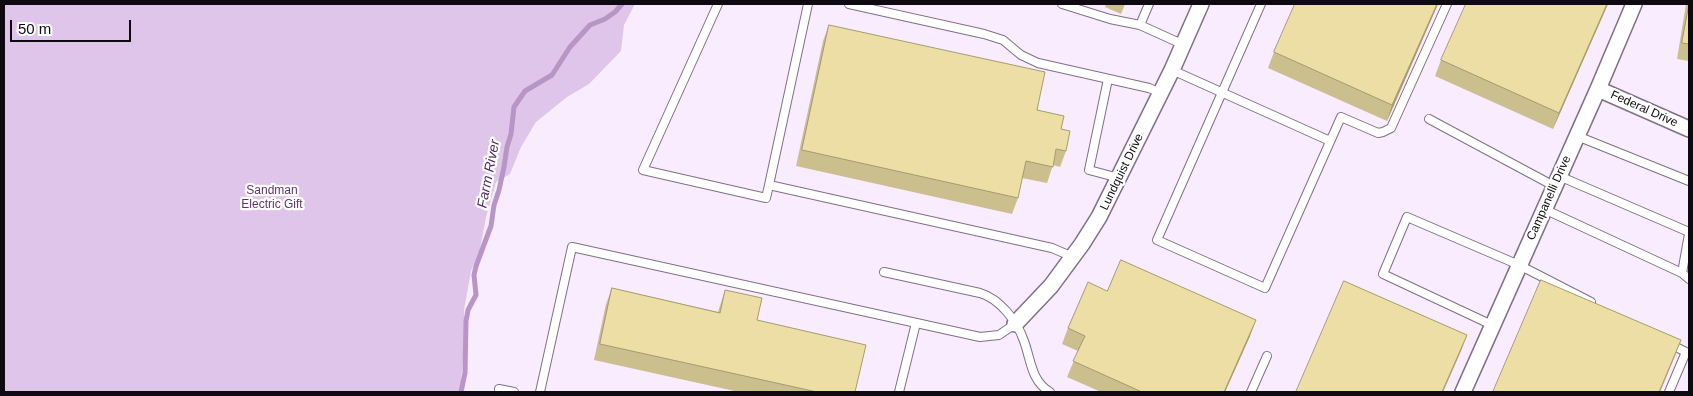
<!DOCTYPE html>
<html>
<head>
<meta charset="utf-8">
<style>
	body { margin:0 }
	#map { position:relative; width:1693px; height:396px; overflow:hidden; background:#f9ecff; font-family:Helvetica,sans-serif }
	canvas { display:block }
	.frame { position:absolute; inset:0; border:5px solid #0f0a12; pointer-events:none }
	.scale { position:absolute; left:10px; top:20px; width:121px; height:22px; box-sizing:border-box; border:2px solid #0f0a12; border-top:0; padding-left:6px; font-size:15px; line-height:18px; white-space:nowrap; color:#0f0a12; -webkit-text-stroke:4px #fff; paint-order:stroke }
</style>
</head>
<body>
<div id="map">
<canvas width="1693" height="396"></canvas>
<div class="frame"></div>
<div class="scale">50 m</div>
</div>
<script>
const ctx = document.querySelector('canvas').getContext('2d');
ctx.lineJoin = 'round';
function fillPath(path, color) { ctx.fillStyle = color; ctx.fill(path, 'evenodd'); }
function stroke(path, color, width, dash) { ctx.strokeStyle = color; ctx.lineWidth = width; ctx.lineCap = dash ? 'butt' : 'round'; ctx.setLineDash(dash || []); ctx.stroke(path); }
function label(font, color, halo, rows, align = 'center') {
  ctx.font = font + ' Helvetica,sans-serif'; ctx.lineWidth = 4.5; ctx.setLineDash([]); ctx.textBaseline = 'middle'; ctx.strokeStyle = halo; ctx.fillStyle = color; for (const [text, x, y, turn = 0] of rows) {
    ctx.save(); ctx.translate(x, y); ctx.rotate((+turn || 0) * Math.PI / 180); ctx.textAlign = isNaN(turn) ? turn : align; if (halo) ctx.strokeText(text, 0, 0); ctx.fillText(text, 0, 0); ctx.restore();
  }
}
const green = new Path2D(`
	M4 4H635L624 25 621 51 589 84 567 97 536 122 521 147 510 174 496 182 486 217 480 249 471 271 464 310V349L460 392H4Z`);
const stream = new Path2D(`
	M461 392 465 373 466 321 468 310 476 295 474 275 476 266 491 226 494 205 499 190 504 167 507 147 511 134 514 107 525 91 552 75 570 47 590 25 605 19 615 12 622 4`);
const service = new Path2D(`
	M718 4 643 170 766 198 769 185
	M808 4 769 185 1052 248 1073 257
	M849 4 984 34 1003 40 1021 55 1038 63 1149 88 1161 93
	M1062 4 1110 19 1140 25 1184 45
	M1261 4 1157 240 1265 288 1341 117 1378 133 1383 132 1391 128 1447 4
	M1140 25 1149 4
	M1172 70 1330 141
	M1108 79 1089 170 1119 178
	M1429 119 1554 186
	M1577 136 1689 181
	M1559 176 1689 232
	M1544 209 1682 273 1689 279
	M884 272 980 293C1000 299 1017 321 1024 341 1031 360 1031 381 1050 392
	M1682 273 1689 234
	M1492 325 1383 274 1407 217 1519 265 1591 302
	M499 389 514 392
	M540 392 572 247 980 337 999 335 1015 324
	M899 392 916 323
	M1251 392 1267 356
	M1669 392 1686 352 1670 344`);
const minor = new Path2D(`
	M1598 89 1689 129
	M1015 324 1051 286 1082 244 1099 217 1172 70 1201 4
	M1463 392 1598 89 1634 4`);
const wall = new Path2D(`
	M1106 4H1125L1121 14 1105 7Z
	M1438 4 1387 121 1268 68 1274 52Z
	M1608 4 1553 129 1435 76 1441 60Z
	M1686 4H1689V61L1677 59Z
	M829 25 1037 110 1061 129 1066 151 1060 167 1053 165 1047 183 1022 178 1018 198 1012 214 796 166 823 41Z
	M612 288 718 312 725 290 757 320 855 392H739L594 360 606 304Z
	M1107 291 1250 336 1225 392H1101L1067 377 1078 351 1062 344 1068 328Z`);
const shadedWall = new Path2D(`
	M1437 4H1438L1387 121 1392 105Z
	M1607 4H1608L1553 129 1559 113Z
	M1256 320 1250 336 1225 392H1224Z
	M1467 335 1461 351 1443 392H1442Z
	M1681 340 1675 356 1660 392H1659Z`);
const building = new Path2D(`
	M1295 4H1437L1392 105 1274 52Z
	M1466 4H1607L1559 113 1441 60Z
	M1689 4V44L1682 43Z
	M829 25 1045 72 1037 110 1064 116 1061 129 1070 131 1066 151 1056 149 1053 167 1026 161 1018 198 802 150Z
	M1121 260 1256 320 1224 392H1142L1073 361 1085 336 1068 328 1088 282 1107 291Z
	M1541 280 1681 340 1659 392H1493Z
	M1344 281 1467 335 1442 392H1296Z
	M612 288 720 313 725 290 762 298 757 320 866 345 855 392H817L600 344Z`);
const streetNames = [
	["Federal Drive",1644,109,24],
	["Lundquist Drive",1122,172,-64],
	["Campanelli Drive",1549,198,-66]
];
const parkNames = [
	["Sandman",272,191],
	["Electric Gift",272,205]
];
const waterNames = [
	["Farm River",489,174,-79]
];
fillPath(green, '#dec5e9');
stroke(stream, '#b796c5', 5);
stroke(service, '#7f7085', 10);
stroke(minor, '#7f7085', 18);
stroke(service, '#fff', 8);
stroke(minor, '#fff', 15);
fillPath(wall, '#cbbf8d');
fillPath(shadedWall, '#a59b73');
fillPath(building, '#ecdea4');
stroke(building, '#a59b73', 1);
label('12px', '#0f0a12', '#fff', streetNames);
label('12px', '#5e336e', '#fff', parkNames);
label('italic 14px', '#512861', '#fff', waterNames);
</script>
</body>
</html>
